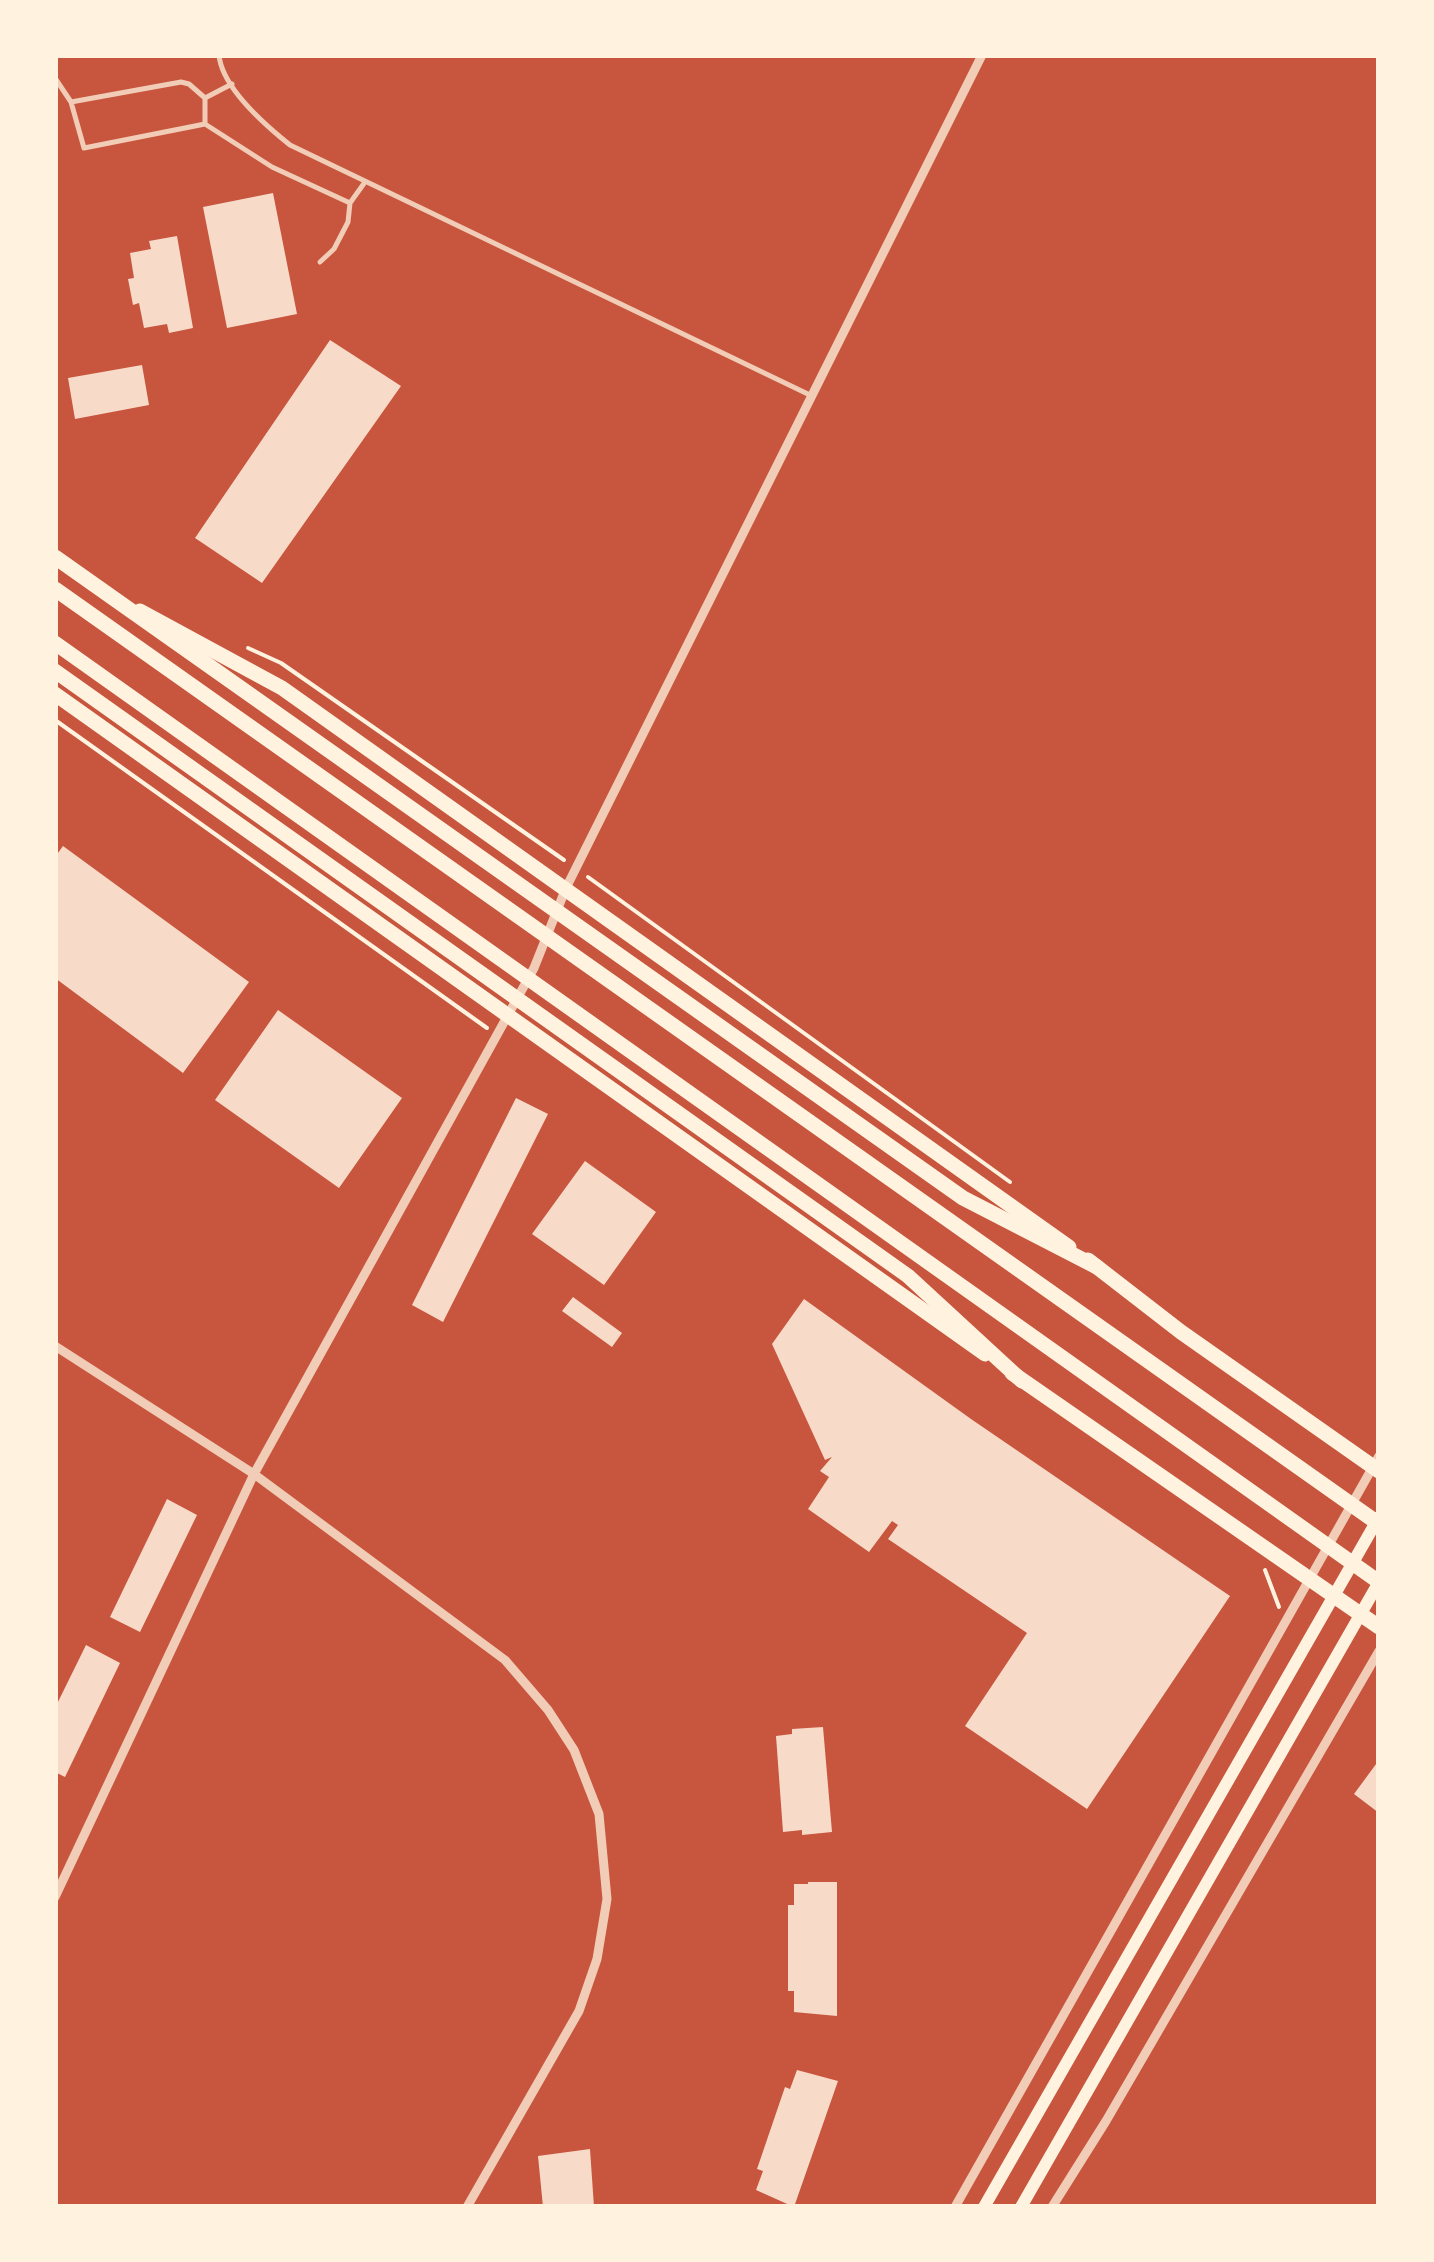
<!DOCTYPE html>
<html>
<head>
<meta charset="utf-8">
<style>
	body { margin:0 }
	#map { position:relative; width:1434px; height:2262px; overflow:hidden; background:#c8553d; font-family:"Space Grotesk",sans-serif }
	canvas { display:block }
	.frame { position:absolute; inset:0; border:58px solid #fff3e0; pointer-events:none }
</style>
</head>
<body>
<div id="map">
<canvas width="1434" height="2262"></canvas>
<div class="frame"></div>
</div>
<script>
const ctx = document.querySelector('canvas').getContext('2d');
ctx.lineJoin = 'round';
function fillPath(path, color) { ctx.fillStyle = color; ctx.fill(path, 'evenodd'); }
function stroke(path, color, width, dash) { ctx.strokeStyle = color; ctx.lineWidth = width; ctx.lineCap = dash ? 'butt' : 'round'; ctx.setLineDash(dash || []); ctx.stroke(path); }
const building = new Path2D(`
	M273 193 297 314 227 328 203 207Z
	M177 236 193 328 169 333 167 324 144 328 139 303 133 305 128 279 134 278 130 253 151 249 149 241Z
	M330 340 401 386 262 583 195 538Z
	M142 365 149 405 75 419 68 378Z
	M63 846 249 982 183 1073 55 978V857Z
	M278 1010 402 1098 339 1188 215 1100Z
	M516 1098 548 1114 443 1322 412 1305Z
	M585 1161 656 1212 604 1285 532 1234Z
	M573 1297 622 1333 612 1347 562 1311Z
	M804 1299 971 1419 1230 1596 1087 1809 965 1726 1027 1633 888 1539 898 1525 892 1521 869 1552 808 1509 829 1477 820 1471 832 1457 825 1460 772 1344Z
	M167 1499 197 1515 140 1632 110 1617Z
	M86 1645 120 1663 65 1777 55 1772V1708Z
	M823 1727 832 1832 802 1835V1830L783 1832 776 1736 792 1734V1729Z
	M1379 1760V1813L1354 1794Z
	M808 1882H837V2016L794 2012V1991H788V1905H794V1884H808Z
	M797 2070 838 2081 794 2207 756 2190 763 2171 757 2169 785 2087 790 2089Z
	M590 2149 594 2207H543L538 2156Z`);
const path = new Path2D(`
	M248 648 281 663 564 860
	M55 720 487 1028
	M588 877 1010 1182
	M1265 1570 1279 1607`);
const service = new Path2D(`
	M219 55C222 88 265 125 290 145L812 396
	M55 78 71 102 181 82 189 84 205 98 232 84
	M71 102 84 148 205 124V99
	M205 124 272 167 350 203
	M320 262 334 249 348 222 350 203 365 182`);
const minor = new Path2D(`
	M55 1346 254 1474 505 1660 548 1710 574 1750 599 1814 607 1899 597 1959 579 2011 467 2207
	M55 1897 254 1474 534 968 566 888 982 55
	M955 2207 1379 1456
	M1052 2207 1106 2121 1379 1651`);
const secondary = new Path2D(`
	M984 2207 1379 1517
	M1021 2207 1379 1582`);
const primary = new Path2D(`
	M140 611 282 688 1069 1247
	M55 694 985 1354
	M1088 1260 1181 1332 1379 1471
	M1012 1373 1379 1627`);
const trunk = new Path2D(`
	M55 557 963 1198 1097 1267
	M55 589 1379 1524
	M55 643 1379 1582
	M55 671 908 1276 1022 1381`);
fillPath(building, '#f7dbc8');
stroke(path, '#fff3e0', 4);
stroke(service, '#f1ccb7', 5);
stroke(minor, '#f1ccb7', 9);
stroke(secondary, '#fff3e0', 12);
stroke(primary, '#fff3e0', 15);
stroke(trunk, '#fff3e0', 15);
</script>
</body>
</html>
